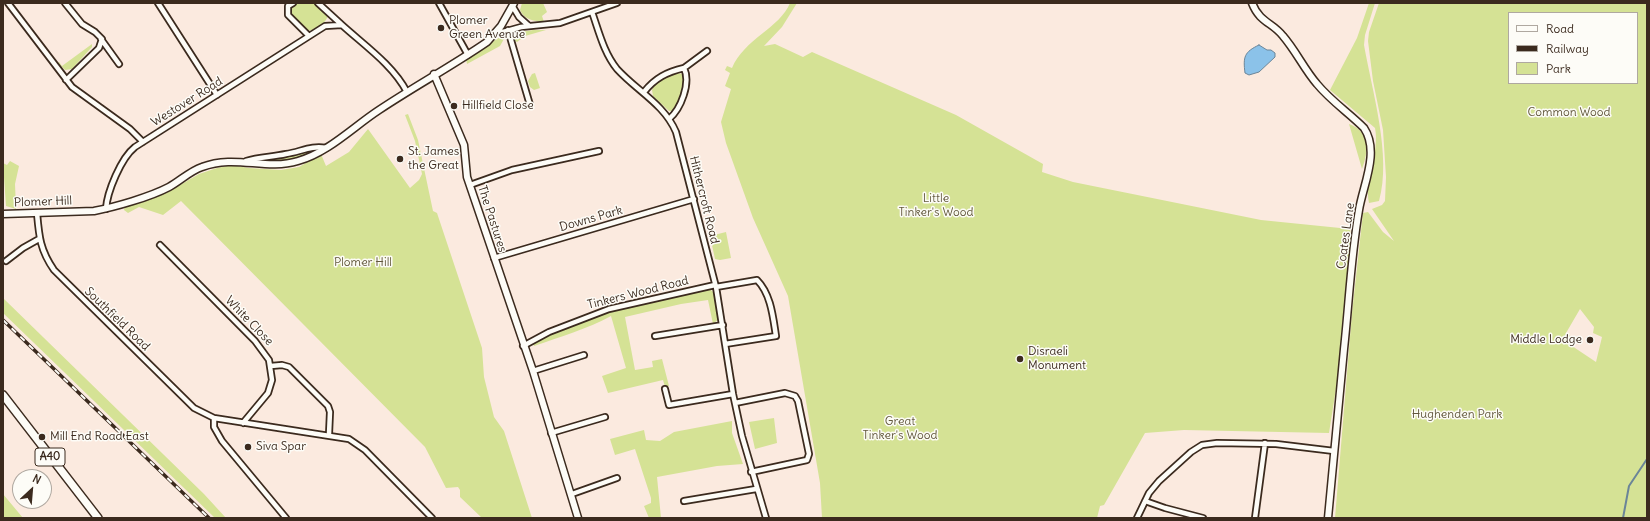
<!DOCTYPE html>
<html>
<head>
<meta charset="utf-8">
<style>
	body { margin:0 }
	#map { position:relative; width:1650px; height:521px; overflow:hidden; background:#fbeadf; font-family:Delius,sans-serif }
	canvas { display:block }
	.frame { position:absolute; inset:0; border:4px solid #3b2a1e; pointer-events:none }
	.legend { position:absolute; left:1508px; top:12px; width:130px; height:72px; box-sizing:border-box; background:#fdfcf7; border:1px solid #afa8a0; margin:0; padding:5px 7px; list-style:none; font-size:12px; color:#3b2a1e }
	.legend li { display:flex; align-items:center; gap:8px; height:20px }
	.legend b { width:20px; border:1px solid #afa8a0 }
	.north { position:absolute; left:12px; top:469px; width:40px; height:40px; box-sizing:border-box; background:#fdfcf7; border:1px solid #afa8a0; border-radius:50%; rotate:26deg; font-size:11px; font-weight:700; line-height:16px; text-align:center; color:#3b2a1e }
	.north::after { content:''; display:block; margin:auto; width:14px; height:18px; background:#3b2a1e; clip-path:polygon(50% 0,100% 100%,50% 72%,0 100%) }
</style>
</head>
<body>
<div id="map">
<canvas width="1650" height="521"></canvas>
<div class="frame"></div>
<ul class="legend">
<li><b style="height:5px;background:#fdfcf7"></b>Road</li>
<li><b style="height:5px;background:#3b2a1e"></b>Railway</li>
<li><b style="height:11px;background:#d5e295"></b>Park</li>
</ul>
<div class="north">N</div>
</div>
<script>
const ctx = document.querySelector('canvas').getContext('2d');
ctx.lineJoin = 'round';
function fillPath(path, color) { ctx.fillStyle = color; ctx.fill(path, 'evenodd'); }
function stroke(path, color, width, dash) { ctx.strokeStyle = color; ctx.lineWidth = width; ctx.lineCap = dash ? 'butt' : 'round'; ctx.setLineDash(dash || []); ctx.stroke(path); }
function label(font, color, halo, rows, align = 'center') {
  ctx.font = font + ' Delius,sans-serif'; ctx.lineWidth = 3; ctx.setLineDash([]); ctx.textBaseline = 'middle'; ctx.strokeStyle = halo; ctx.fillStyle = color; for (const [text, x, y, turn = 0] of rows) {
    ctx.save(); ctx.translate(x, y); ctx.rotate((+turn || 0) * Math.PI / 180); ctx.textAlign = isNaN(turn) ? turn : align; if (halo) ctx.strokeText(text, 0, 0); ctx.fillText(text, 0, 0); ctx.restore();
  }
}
const green = new Path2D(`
	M296 3H315L328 15C327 22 315 33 307 30 298 27 287 14 292 5L294 6Z
	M522 3H543L547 12 542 16 544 22C535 21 524 20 520 10Z
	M790 3H797L782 27 764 46 775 44 803 57 812 52 956 115 1043 164 1042 172 1073 182 1261 220 1350 229 1351 239 1337 382 1329 433 1184 430 1145 433 1104 505 1100 506 1097 518H822L820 483 788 296 753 218 726 143 721 122 731 89 725 86 730 73 725 70 727 66 732 68C744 39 780 28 790 3Z
	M1369 3H1375L1365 35 1364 45C1372 91 1392 156 1379 201L1369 203C1364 177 1380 154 1375 128L1330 90 1357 38Z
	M1379 3H1647V518H1335L1352 313 1363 213 1368 212 1383 232 1394 241 1372 209 1382 205 1385 201 1386 177 1383 130 1373 81 1368 41 1369 32ZM1509 13H1637V83H1509ZM1580 309 1594 327 1593 333 1602 337 1596 362 1569 344 1572 337 1566 333Z
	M533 30H546L525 36 517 42 515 41 516 33Z
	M500 37H505L500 46 467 64 466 59Z
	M92 44V47L72 69 65 70 58 63 59 62 62 66Z
	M535 73 540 88 534 90 530 87 528 81 532 74Z
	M677 73 683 74C688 82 680 105 674 111H669L653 96 652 90 655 83Z
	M408 114 418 140 433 211 437 213 482 348 484 377 494 417 504 431 532 518H482L460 497V490L458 487 446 488 425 447 181 201 163 215 139 207 128 213 124 210 125 206 168 192 199 174 217 168 231 165 249 168 281 170 299 167 321 154 326 166 349 152 368 129 410 188 419 180 422 174 415 141 405 115Z
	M1349 124C1370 131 1369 151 1362 169Z
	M314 150C299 159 283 161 266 161L267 158H278Z
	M10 161 19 166 15 184 16 209 6 206 3 163 7 165Z
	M726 232 731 258 720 260 715 259 710 236Z
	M710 289 715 294 719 319 713 324 708 300 681 304 625 317 635 370 653 367 652 361 662 359 669 386 665 387 663 380 608 393 602 376 626 368 611 316C587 329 560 337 534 346L533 344 558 330 609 311Z
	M3 298 204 494 226 518H215L3 313Z
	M774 418 777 443 755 449 749 422Z
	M732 421V433L743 464 717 466 657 477 661 518H649L644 506 651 503V498L635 449 615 455 610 439 644 430 646 440 660 441 674 432Z
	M3 494 23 518H3Z`);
const water = new Path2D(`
	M1259 45 1267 50H1271L1275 53V57L1259 72 1249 75 1245 73C1243 57 1244 52 1259 45Z`);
const stream = new Path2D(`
	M1623 518 1629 486 1647 459`);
const minor = new Path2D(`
	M8 3 72 87 130 129 143 142
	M65 3 82 24 95 32 102 39 99 48 66 80
	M158 3 217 95
	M293 3 288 6V15L309 36
	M318 3 342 25
	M439 3 468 55
	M513 7 519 17 529 26
	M592 12C599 32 604 53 617 69 637 91 664 104 676 132L716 287 733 394 742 436 766 518
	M498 30 503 32 521 27 560 23 617 3
	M508 30 530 105
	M101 39 119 64
	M684 68 707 51
	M644 92C655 78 667 72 684 68 691 83 681 109 669 119
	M246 161C259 157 272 157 286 154 300 152 312 145 326 148
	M470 185 512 170 599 151
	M106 209C107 192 121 158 135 147L325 26 342 25C364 45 393 65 407 92
	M37 213C39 236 40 250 54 270L194 408 214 418 349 439 365 450 432 518
	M160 245 255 341 269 360 272 380 268 393 243 423
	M494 258 694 199
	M6 261 23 248 39 239
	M716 287 757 280C771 294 773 317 776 336L725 344
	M655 336 723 325
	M523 346 549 332 609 309 715 285
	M271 366 282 365 289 367 328 406 330 412 329 434
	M533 371 584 355
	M665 389 669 405 733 394
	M735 403 785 393 795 396 798 401 809 454 807 460 751 472
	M214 418V427L222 441 286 518
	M551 433 605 417
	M572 494 617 478
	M684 501 756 489
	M1145 501 1165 508 1203 518
	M1137 518 1149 493 1159 481 1191 452 1202 445 1217 443 1276 444 1334 451
	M1255 518 1265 443`);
const tertiary = new Path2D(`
	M1252 3C1260 23 1272 22 1283 36 1296 51 1304 69 1317 84 1331 101 1349 113 1364 128 1380 152 1363 185 1359 210 1351 256 1349 303 1344 349 1339 405 1333 462 1328 518
	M434 74 464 145 467 177 533 371 578 518
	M3 214 94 211C115 207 150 197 169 187 180 181 190 171 202 167 236 154 265 171 298 161 329 152 353 127 379 110 415 86 452 66 487 42L501 26 514 3`);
const primary = new Path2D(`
	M3 395 98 518`);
const rail = new Path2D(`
	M3 320 209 518`);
const markers = [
	[441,28,4,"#3b2a1e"],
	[454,106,4,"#3b2a1e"],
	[400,159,4,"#3b2a1e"],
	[1590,340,4,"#3b2a1e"],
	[1020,359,4,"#3b2a1e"],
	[42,437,4,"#3b2a1e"],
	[248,447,4,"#3b2a1e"]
];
const shields = [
	[50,457,30]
];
const shieldNames = [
	["A40",50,457]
];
const poiNames = [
	["Plomer",449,21],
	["Green Avenue",449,35],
	["Hillfield Close",462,106],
	["St. James",408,152],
	["the Great",408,166],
	["Middle Lodge",1582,340,"right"],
	["Disraeli",1028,352],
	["Monument",1028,366],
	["Mill End Road East",50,437],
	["Siva Spar",256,447]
];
const streetNames = [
	["Westover Road",187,102,-32],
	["Hithercroft Road",704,200,76],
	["Plomer Hill",43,202,-2],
	["The Pastures",492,219,72],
	["Downs Park",591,219,-16],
	["Coates Lane",1346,236,-82],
	["Tinkers Wood Road",638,293,-14],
	["Southfield Road",117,319,44],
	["White Close",249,321,46]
];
const parkNames = [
	["Common Wood",1569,113],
	["Little",936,199],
	["Tinker's Wood",936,213],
	["Plomer Hill",363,263],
	["Hughenden Park",1457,415],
	["Great",900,422],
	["Tinker's Wood",900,436]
];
fillPath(green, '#d5e295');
fillPath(water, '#8bc2e9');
stroke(water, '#6b8598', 1);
stroke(stream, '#6b8598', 2);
stroke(minor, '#3b2a1e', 8);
stroke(tertiary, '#3b2a1e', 9);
stroke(primary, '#3b2a1e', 10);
stroke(minor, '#fdfcf7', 4.5);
stroke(tertiary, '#fdfcf7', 6);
stroke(primary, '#fdfcf7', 7);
stroke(rail, '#3b2a1e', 3.5);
stroke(rail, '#fdfcf7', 2, [6]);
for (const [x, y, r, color] of markers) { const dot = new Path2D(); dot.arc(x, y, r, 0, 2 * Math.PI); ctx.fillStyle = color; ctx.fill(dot); stroke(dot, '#fdfcf7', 1.5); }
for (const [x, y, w] of shields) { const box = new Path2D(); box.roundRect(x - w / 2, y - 9, w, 18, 3); ctx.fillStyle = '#fdfcf7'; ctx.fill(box); stroke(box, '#3b2a1e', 1); }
label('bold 11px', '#3b2a1e', null, shieldNames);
label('12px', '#3b2a1e', '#fdfcf7', poiNames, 'left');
label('12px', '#3b2a1e', '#fdfcf7', streetNames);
label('12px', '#62583c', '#fdfcf7', parkNames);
</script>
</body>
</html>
